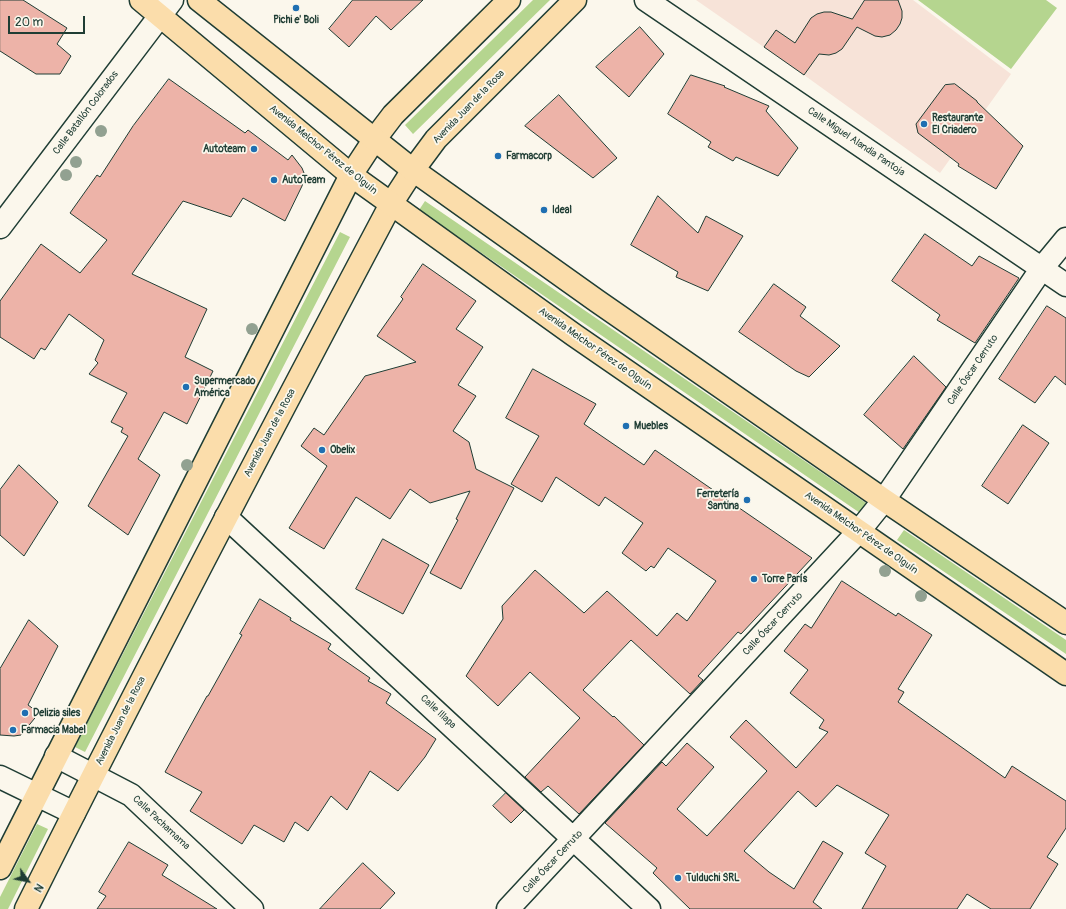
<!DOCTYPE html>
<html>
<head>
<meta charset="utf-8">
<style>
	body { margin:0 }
	#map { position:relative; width:1066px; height:909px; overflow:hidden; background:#fbf7ec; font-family:Pangolin,sans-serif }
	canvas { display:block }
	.north { position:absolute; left:8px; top:861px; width:40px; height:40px; -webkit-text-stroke:3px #fbf7ec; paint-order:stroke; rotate:123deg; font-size:11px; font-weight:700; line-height:16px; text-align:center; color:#1f3d34 }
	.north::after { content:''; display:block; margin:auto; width:14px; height:18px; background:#1f3d34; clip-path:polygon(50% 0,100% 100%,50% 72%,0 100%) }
	.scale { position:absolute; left:8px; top:16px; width:77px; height:18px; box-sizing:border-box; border:2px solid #1f3d34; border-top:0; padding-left:5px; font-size:12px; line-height:14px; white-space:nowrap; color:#1f3d34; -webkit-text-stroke:3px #fbf7ec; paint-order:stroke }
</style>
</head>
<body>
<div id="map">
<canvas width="1066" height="909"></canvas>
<div class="north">N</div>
<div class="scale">20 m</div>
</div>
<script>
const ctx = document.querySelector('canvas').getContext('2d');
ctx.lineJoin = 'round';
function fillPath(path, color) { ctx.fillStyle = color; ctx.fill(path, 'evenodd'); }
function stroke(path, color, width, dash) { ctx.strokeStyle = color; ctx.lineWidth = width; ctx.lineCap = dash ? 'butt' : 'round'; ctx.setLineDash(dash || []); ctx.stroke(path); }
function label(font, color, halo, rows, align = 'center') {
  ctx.font = font + ' Pangolin,sans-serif'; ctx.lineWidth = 3.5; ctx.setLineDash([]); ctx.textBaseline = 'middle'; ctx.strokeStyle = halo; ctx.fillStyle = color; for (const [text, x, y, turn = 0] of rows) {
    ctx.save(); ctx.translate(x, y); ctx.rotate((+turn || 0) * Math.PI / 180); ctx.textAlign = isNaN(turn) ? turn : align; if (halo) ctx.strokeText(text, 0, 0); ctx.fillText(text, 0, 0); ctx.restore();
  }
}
const built = new Path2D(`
	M696 0H913L1011 74 940 173 804 75Z`);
const green = new Path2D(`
	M533 0H550L413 134 405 125Z
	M918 0H1046L1057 8 1011 69Z
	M425 201 866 503 860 513 419 210Z
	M340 232 350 237 85 752 75 747Z
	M904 530 1066 640V654L897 540Z
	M37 824 48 829 8 909H0V897Z`);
const building = new Path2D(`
	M0 0H23L67 28 57 44 71 56 60 74H36L0 51Z
	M353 0H423L391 30 376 16 349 47 329 29Z
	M865 0H898L902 11V18L900 24 896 30 890 35 882 37 875 36 857 27 842 49 836 53 829 55 819 54 804 75 764 47 776 30 795 43 811 18 817 14 824 12H831L852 19Z
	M640 27 664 54 629 97 596 67Z
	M691 75 725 86 724 87 769 106 766 111 798 148 778 176 736 157 733 161 708 147 711 142 668 114Z
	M169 79 245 133 248 130 288 160 292 155 302 168 304 173V179L302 186 285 221 243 198 231 217 183 201 132 274 207 309 185 357 213 371 187 424 164 412 138 459 160 475 128 535 88 506 128 436 121 432 123 428 111 422 127 393 89 374 98 363 95 360 104 340 69 314 45 350 41 348 34 359 0 337V301L41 244 80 273 107 240 70 213 97 175 100 177 133 126Z
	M955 84 977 101V102L1023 146 996 189 958 166 959 164 918 133 916 124 945 85Z
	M559 95 617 158 593 178 525 126Z
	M658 196 698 233 706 216 743 236 708 291 676 277 678 272 631 245Z
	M925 234 972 266 979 256 1019 278 975 343 937 320 940 315 892 281Z
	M423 264 476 301 456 329 483 347 458 385 476 396 453 431 469 442 476 469 514 488 461 589 430 573 458 520 456 519 470 491 430 503 410 489 390 519 356 497 324 549 289 528 327 466 301 446 314 428 324 435 365 376 416 362 377 336 403 299 401 297Z
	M774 284 806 307 800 316 840 346 809 377 796 371 739 332Z
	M1047 306 1066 318V385L1055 376 1035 403 999 379Z
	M914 356 946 387 903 449 864 415Z
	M533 369 596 404 584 424 644 465 655 450 812 558 741 634 738 632 698 676 703 680 690 694 631 640 583 690 613 717 614 716 644 745 579 814 548 786 541 792 525 777 580 718 530 672 498 706 466 676 503 619 502 606 535 570 584 613 607 591 657 636 677 613 687 621 716 581 668 548 654 568 651 566 646 571 622 553 643 523 605 497 599 506 556 477 542 502 511 484 539 436 506 418Z
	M1023 425 1049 443 1008 504 982 486Z
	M19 465 58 502 24 556 0 535V490Z
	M383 539 429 565 403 614 356 589Z
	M842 581 896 616 898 613 932 635 898 689 904 692 898 702 1005 778 1012 766 1066 801V828L1047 857 1058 864 1030 909H991L967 894 957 909H862L886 866 865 853 889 815 837 785 816 807 798 791 744 851 769 872 794 889 823 841 843 853 813 902 822 909H690L653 873 657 868 605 823 662 762 666 766 687 743 714 767 677 809 707 836 767 771 730 737 746 720 796 768 828 732 819 728 824 720 790 693 808 670 784 651 805 624 811 628Z
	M260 599 291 618 290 620 331 644 328 649 370 678 368 681 391 694 386 703 436 739 425 757 398 791 370 771 347 810 331 796 308 831 295 822 284 842 254 825 242 844 190 811 202 792 165 772 207 696H208L242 635 240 634Z
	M29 620 58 646 28 705 39 713 21 735 14 736 0 735V669Z
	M506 793 524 810 511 823 493 806Z
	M129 842 168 865 162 875 217 909H97L106 896 99 892Z
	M363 863 395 893 380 909H320Z`);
const minor = new Path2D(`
	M646 0 1066 285
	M0 227 172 0
	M226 517 649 909
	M56 756 131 795 252 909
	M0 777 74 813
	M508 909 859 531 884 500 1042 268 1066 239`);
const major = new Path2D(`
	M0 868 351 175 374 140 393 115 509 0
	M26 909C144 672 267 438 391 204L413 170 436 139 575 0`);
const highway = new Path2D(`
	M141 0 351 175 574 335 1066 674
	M199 0 413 170 597 301 884 500 1066 623`);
const trees = [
	[101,131],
	[76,162],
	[66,175],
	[252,329],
	[187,465],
	[885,571],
	[921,596]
];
const markers = [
	[296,8,4,"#1f6fb2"],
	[924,124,4,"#1f6fb2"],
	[254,149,4,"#1f6fb2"],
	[498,156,4,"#1f6fb2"],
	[274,180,4,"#1f6fb2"],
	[544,210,4,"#1f6fb2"],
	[186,387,4,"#1f6fb2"],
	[626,426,4,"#1f6fb2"],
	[322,450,4,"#1f6fb2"],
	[747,500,4,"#1f6fb2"],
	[754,579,4,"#1f6fb2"],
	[25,713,4,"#1f6fb2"],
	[13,730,4,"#1f6fb2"],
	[678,878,4,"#1f6fb2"]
];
const poiNames = [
	["Pichi e' Boli",296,20,"center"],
	["Restaurante",932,118],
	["El Criadero",932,130],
	["Autoteam",246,149,"right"],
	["Farmacorp",506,156],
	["AutoTeam",282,180],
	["Ideal",552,210],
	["Supermercado",194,381],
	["América",194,393],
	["Muebles",634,426],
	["Obelix",330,450],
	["Ferretería",739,494,"right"],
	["Santina",739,506,"right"],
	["Torre París",762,579],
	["Delizia siles",33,713],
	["Farmacia Mabel",21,730],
	["Tulduchi SRL",686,878]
];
const streetNames = [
	["Avenida Juan de la Rosa",469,107,-46],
	["Calle Batallón Colorados",86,113,-53],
	["Calle Miguel Alandia Pantoja",856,142,34],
	["Avenida Melchor Pérez de Olguín",323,150,39],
	["Avenida Melchor Pérez de Olguín",595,349,35],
	["Calle Óscar Cerruto",973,370,-56],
	["Avenida Juan de la Rosa",270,433,-62],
	["Avenida Melchor Pérez de Olguín",861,533,35],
	["Calle Óscar Cerruto",773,624,-47],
	["Calle Illapa",438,712,43],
	["Avenida Juan de la Rosa",121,721,-63],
	["Calle Pachamama",161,823,43],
	["Calle Óscar Cerruto",553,862,-47]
];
fillPath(built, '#f7e3d8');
fillPath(green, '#b5d58f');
fillPath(building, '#edb3a8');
stroke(building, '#1f3d34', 1);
stroke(minor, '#1f3d34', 25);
stroke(major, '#1f3d34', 25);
stroke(highway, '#1f3d34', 25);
stroke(minor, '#fbf7ec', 22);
stroke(major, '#fbddab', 22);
stroke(highway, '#fbddab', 22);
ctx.fillStyle = '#92a191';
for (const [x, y] of trees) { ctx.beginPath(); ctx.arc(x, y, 6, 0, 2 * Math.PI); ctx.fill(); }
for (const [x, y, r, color] of markers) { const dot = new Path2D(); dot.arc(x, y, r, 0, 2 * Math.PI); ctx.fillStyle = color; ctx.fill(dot); stroke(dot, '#fbf7ec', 1.5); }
label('bold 10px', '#1f3d34', '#fbf7ec', poiNames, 'left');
label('10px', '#1f3d34', '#fbf7ec', streetNames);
</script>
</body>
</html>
